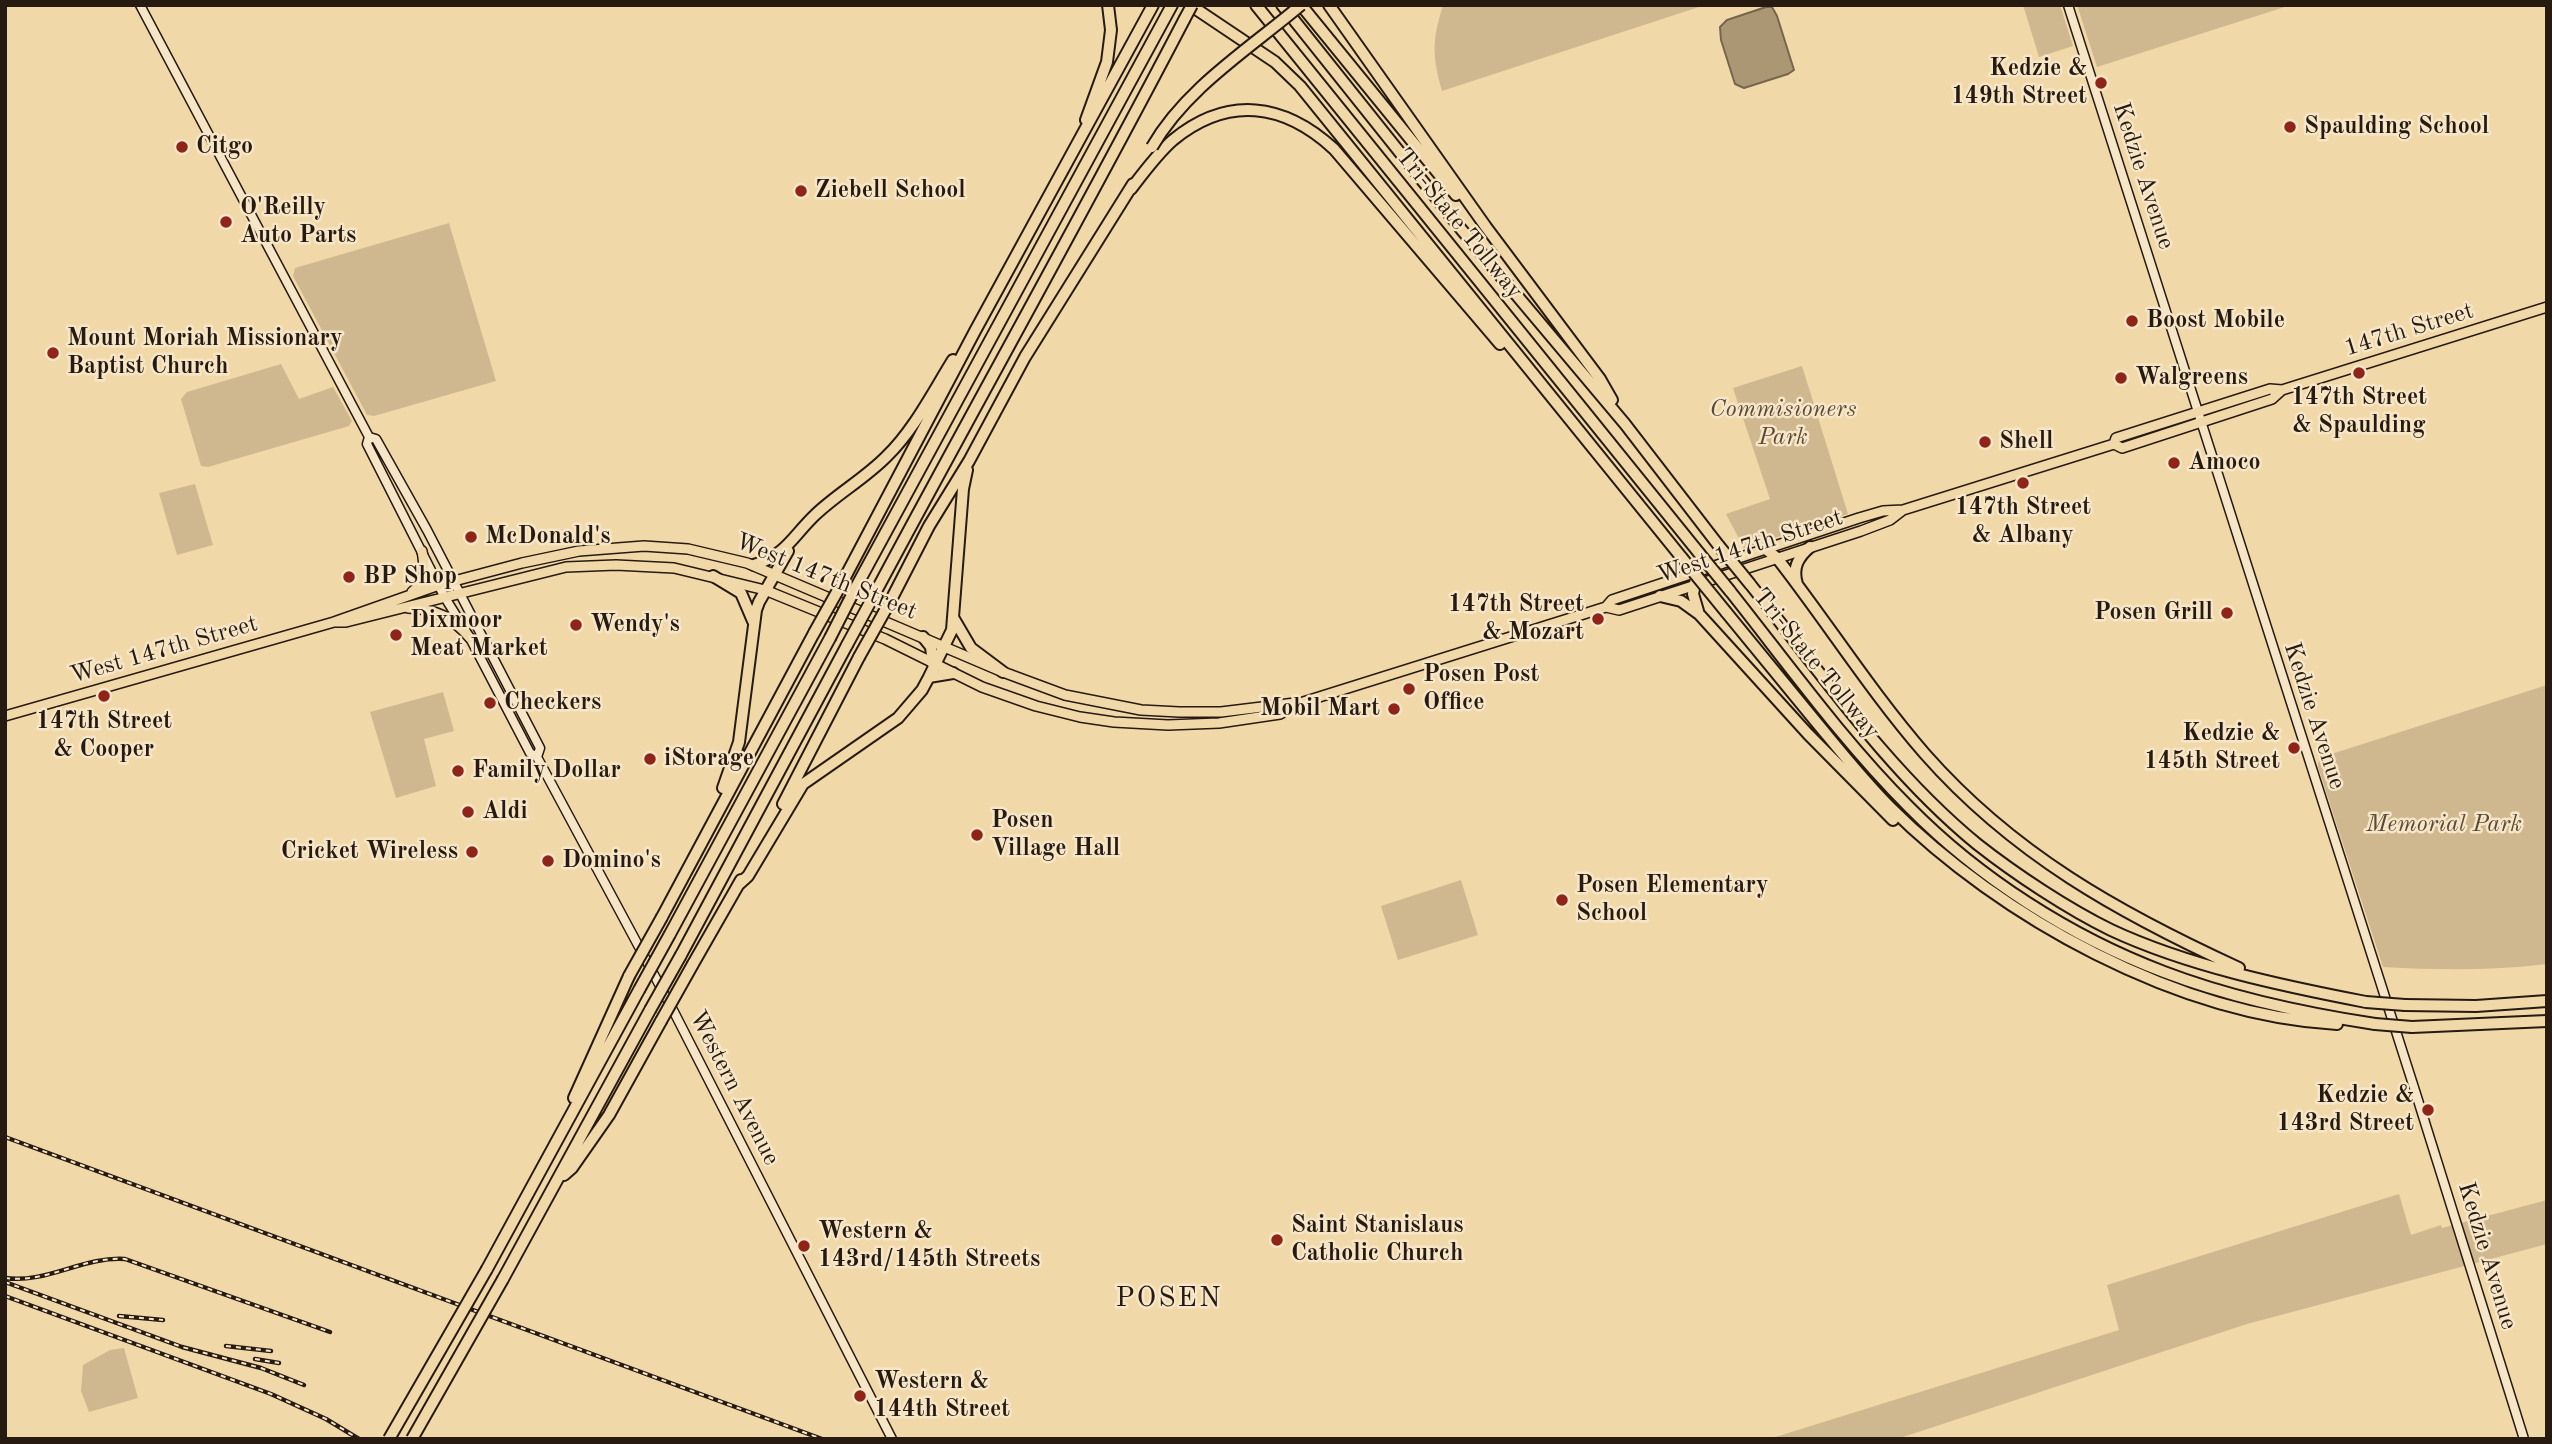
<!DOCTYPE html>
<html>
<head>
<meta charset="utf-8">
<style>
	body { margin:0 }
	#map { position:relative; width:2552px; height:1444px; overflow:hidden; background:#f1d8a9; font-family:"Old Standard TT",serif }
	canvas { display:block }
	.frame { position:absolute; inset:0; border:7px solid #271a10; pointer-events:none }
</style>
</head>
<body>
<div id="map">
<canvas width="2552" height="1444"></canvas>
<div class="frame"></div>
</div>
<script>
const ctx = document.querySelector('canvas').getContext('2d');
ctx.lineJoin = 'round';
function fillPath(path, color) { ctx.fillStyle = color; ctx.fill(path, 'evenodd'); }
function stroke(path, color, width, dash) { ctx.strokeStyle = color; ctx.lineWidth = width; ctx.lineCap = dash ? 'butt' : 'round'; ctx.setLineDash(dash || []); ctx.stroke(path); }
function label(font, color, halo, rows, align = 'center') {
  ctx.font = font + ' "Old Standard TT",serif'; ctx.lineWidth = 5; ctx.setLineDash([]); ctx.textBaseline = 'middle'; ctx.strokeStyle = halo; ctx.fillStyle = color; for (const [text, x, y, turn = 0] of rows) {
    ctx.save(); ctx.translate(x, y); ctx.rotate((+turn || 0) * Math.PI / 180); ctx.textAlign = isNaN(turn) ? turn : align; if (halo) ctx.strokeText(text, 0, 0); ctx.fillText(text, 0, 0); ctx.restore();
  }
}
const green = new Path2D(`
	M1443 5H1705L1442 91C1432 55 1432 41 1443 5Z
	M2023 5H2060L2073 46 2039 57Z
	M2077 5H2291L2097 67Z
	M449 223 496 381 374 416 367 415 293 276 295 268Z
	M281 364 299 399 333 387 352 421 349 426 208 467 201 466 181 399 187 392Z
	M1802 366 1848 514 1744 548 1726 514 1770 499 1733 388Z
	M195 484 213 545 177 555 159 493Z
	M2547 685V964C2491 971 2438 970 2383 967L2318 767 2319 758Z
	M443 692 454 731 424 739 436 786 396 798 370 712Z
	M1461 880 1478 935 1398 960 1381 906Z
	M2399 1194 2411 1235 2441 1225 2442 1228 2547 1200V1244L2247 1324 1897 1439H1769L2119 1330 2107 1285Z
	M124 1348 138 1398 89 1412 81 1391 83 1365 110 1350Z`);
const water = new Path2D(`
	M1766 7H1772L1777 16 1794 70 1788 74 1744 88 1735 84 1721 40 1720 27 1727 20Z`);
const secondary = new Path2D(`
	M140 5 369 437 376 439 427 530 540 748 537 757
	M2068 5 2417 1097 2524 1439
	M369 437 367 444 444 596 470 638 530 753 537 757 674 1012 892 1439`);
const primary = new Path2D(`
	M2114 444 2116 438 2270 389 2282 390
	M412 592C427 581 425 568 422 551
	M1606 607 1612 600 1859 518 1883 511 1903 510 2114 444 2122 448 2272 399 2282 390 2547 307
	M408 608C436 609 452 617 470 638
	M334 622H346L566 567 616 565 674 568 765 590 885 639 982 687 1036 706 1080 717 1114 722 1168 725 1219 723 1280 714 1300 703 1606 607 1619 610 1861 531 1890 520 1903 510
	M5 716 334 622 439 585 522 563 579 551 644 546 688 549 747 563 1003 672 1065 695 1141 710 1179 712H1221L1295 703`);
const highway = new Path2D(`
	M1190 5 1275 62 1300 86 1682 558
	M1256 5 1699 553
	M1282 5 1461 229 1625 424 1719 546
	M1301 5 1456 195
	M1329 5 1486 227 1600 379 1612 400
	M1086 120 1107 62 1111 30 1108 5
	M1131 189C1144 172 1157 154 1173 140 1228 95 1284 103 1334 149L1500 344
	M1767 550 1777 558C1827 622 1871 692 1925 754 2013 854 2119 913 2239 968
	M754 565C787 554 792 537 815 515 837 494 864 479 886 457 914 430 933 392 953 360
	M1697 573 1693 594 1698 611
	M713 576 741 593 753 621
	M842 583 975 331 1153 5
	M1750 584C1821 673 1889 772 1977 844 2015 874 2068 909 2111 930 2188 966 2283 986 2366 1002
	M1797 584C1792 568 1798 557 1810 547
	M855 589 1172 5
	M1730 591C1788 664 1843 741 1909 807 1979 878 2071 937 2164 972 2232 998 2303 1013 2375 1024
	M1660 596 1681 601 1699 614 1808 734 1893 820
	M873 597C976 404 1083 214 1184 20
	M892 598 929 526 969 461 1025 357 1133 184
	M1726 612C1756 649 1787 686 1817 723 1841 752 1864 781 1890 807 2001 918 2178 1015 2337 1024
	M954 619 971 648 1003 672
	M923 637 931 647 933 664
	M929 677 953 673
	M723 788 739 742 756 610 759 602 788 551
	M783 804 859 657
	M738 885 748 876 803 784 898 718 922 690 929 677 952 630 963 489 967 470
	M662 917 814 633
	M670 934 830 638
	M681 955 847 645
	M693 964 741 880
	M2405 1005 2476 1006 2547 1001
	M2412 1027 2547 1021
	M574 1098 629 976
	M564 1175 572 1168 609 1115 661 1021
	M487 1269 639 990
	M503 1279 650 1010`);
const rail = new Path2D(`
	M5 1137 822 1439
	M5 1278C46 1284 84 1256 125 1259L330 1332
	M5 1282 182 1347 261 1368 304 1385
	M5 1296 271 1394 326 1419 359 1439
	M119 1316 163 1320
	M226 1346 271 1351
	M255 1359 279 1363`);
const highwayBridge = new Path2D(`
	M1184 20 1192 5
	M1152 147C1186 88 1249 49 1301 5
	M1719 546 1750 584
	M1699 553 1730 591
	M1682 558 1726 612
	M814 633 842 583
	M830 638 855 589
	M847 645 873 597
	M859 657 892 598
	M629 976 662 917
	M639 990 670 934
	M2366 1002 2405 1005
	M650 1010 681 955
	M661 1021 693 964
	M2375 1024 2412 1027
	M389 1439 487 1269
	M412 1439 503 1279`);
const markers = [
	[2101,83,7,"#8f2418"],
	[2290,127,7,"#8f2418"],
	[182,147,7,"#8f2418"],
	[801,191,7,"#8f2418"],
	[226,222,7,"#8f2418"],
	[2132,321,7,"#8f2418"],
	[53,353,7,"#8f2418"],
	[2359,373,7,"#8f2418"],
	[2121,378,7,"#8f2418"],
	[1985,442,7,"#8f2418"],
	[2174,463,7,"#8f2418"],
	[2023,483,7,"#8f2418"],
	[471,537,7,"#8f2418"],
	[349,577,7,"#8f2418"],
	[2227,613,7,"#8f2418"],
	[1598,619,7,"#8f2418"],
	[576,625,7,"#8f2418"],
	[396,635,7,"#8f2418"],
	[1409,689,7,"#8f2418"],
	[104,696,7,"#8f2418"],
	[490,703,7,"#8f2418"],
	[1394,709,7,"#8f2418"],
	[2294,748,7,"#8f2418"],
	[650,759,7,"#8f2418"],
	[458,771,7,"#8f2418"],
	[468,812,7,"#8f2418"],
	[977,835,7,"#8f2418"],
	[472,852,7,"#8f2418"],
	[548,861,7,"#8f2418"],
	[1562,900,7,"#8f2418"],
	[2428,1110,7,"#8f2418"],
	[1277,1240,7,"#8f2418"],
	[804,1246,7,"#8f2418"],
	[860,1396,7,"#8f2418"]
];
const poiNames = [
	["Kedzie &",2087,69,"right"],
	["149th Street",2087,97,"right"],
	["Spaulding School",2304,127],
	["Citgo",196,147],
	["Ziebell School",815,191],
	["O'Reilly",240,208],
	["Auto Parts",240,236],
	["Boost Mobile",2146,321],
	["Mount Moriah Missionary",67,339],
	["Baptist Church",67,367],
	["Walgreens",2135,378],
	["147th Street",2359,398,"center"],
	["& Spaulding",2359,426,"center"],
	["Shell",1999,442],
	["Amoco",2188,463],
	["147th Street",2023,508,"center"],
	["& Albany",2023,536,"center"],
	["McDonald's",485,537],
	["BP Shop",363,577],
	["147th Street",1584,605,"right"],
	["& Mozart",1584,633,"right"],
	["Posen Grill",2213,613,"right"],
	["Dixmoor",410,621],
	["Meat Market",410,649],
	["Wendy's",590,625],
	["Posen Post",1423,675],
	["Office",1423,703],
	["Checkers",504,703],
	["Mobil Mart",1380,709,"right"],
	["147th Street",104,722,"center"],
	["& Cooper",104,750,"center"],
	["Kedzie &",2280,734,"right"],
	["145th Street",2280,762,"right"],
	["iStorage",664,759],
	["Family Dollar",472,771],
	["Aldi",482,812],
	["Posen",991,821],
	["Village Hall",991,849],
	["Cricket Wireless",458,852,"right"],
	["Domino's",562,861],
	["Posen Elementary",1576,886],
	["School",1576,914],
	["Kedzie &",2414,1096,"right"],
	["143rd Street",2414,1124,"right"],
	["Saint Stanislaus",1291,1226],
	["Catholic Church",1291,1254],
	["Western &",818,1232],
	["143rd/145th Streets",818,1260],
	["Western &",874,1382],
	["144th Street",874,1410]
];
const streetNames = [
	["Kedzie Avenue",2143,176,72],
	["Tri-State Tollway",1459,224,51],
	["147th Street",2409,330,-17],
	["West 147th Street",1750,547,-18],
	["West 147th Street",826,577,22],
	["West 147th Street",164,650,-16],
	["Tri-State Tollway",1816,664,51],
	["Kedzie Avenue",2314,716,72],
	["Western Avenue",734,1088,63],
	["Kedzie Avenue",2487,1256,73]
];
const parkNames = [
	["Commisioners",1783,410],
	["Park",1783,438],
	["Memorial Park",2444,825]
];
const quarterNames = [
	["POSEN",1169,1299]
];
fillPath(green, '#cfb88f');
fillPath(water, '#ac9775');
stroke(water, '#77654d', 2);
stroke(secondary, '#271a10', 11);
stroke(primary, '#271a10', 12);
stroke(highway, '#271a10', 14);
stroke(secondary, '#f6e6c7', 8);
stroke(primary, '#f1d8a9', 9);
stroke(highway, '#f1d8a9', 10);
stroke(rail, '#271a10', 4.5);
stroke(rail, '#f6e6c7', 2, [5]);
stroke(highwayBridge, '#271a10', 14, []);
stroke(highwayBridge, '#f1d8a9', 10);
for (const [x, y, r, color] of markers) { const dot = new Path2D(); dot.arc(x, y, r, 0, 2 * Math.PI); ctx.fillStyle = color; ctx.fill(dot); stroke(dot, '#f6e6c7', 2.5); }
label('bold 24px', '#271a10', '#f6e6c7', poiNames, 'left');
label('24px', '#271a10', '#f6e6c7', streetNames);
label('italic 24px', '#594936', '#f6e6c7', parkNames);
ctx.letterSpacing = '2px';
label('28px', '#271a10', '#f6e6c7', quarterNames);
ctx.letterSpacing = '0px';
</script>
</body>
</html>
